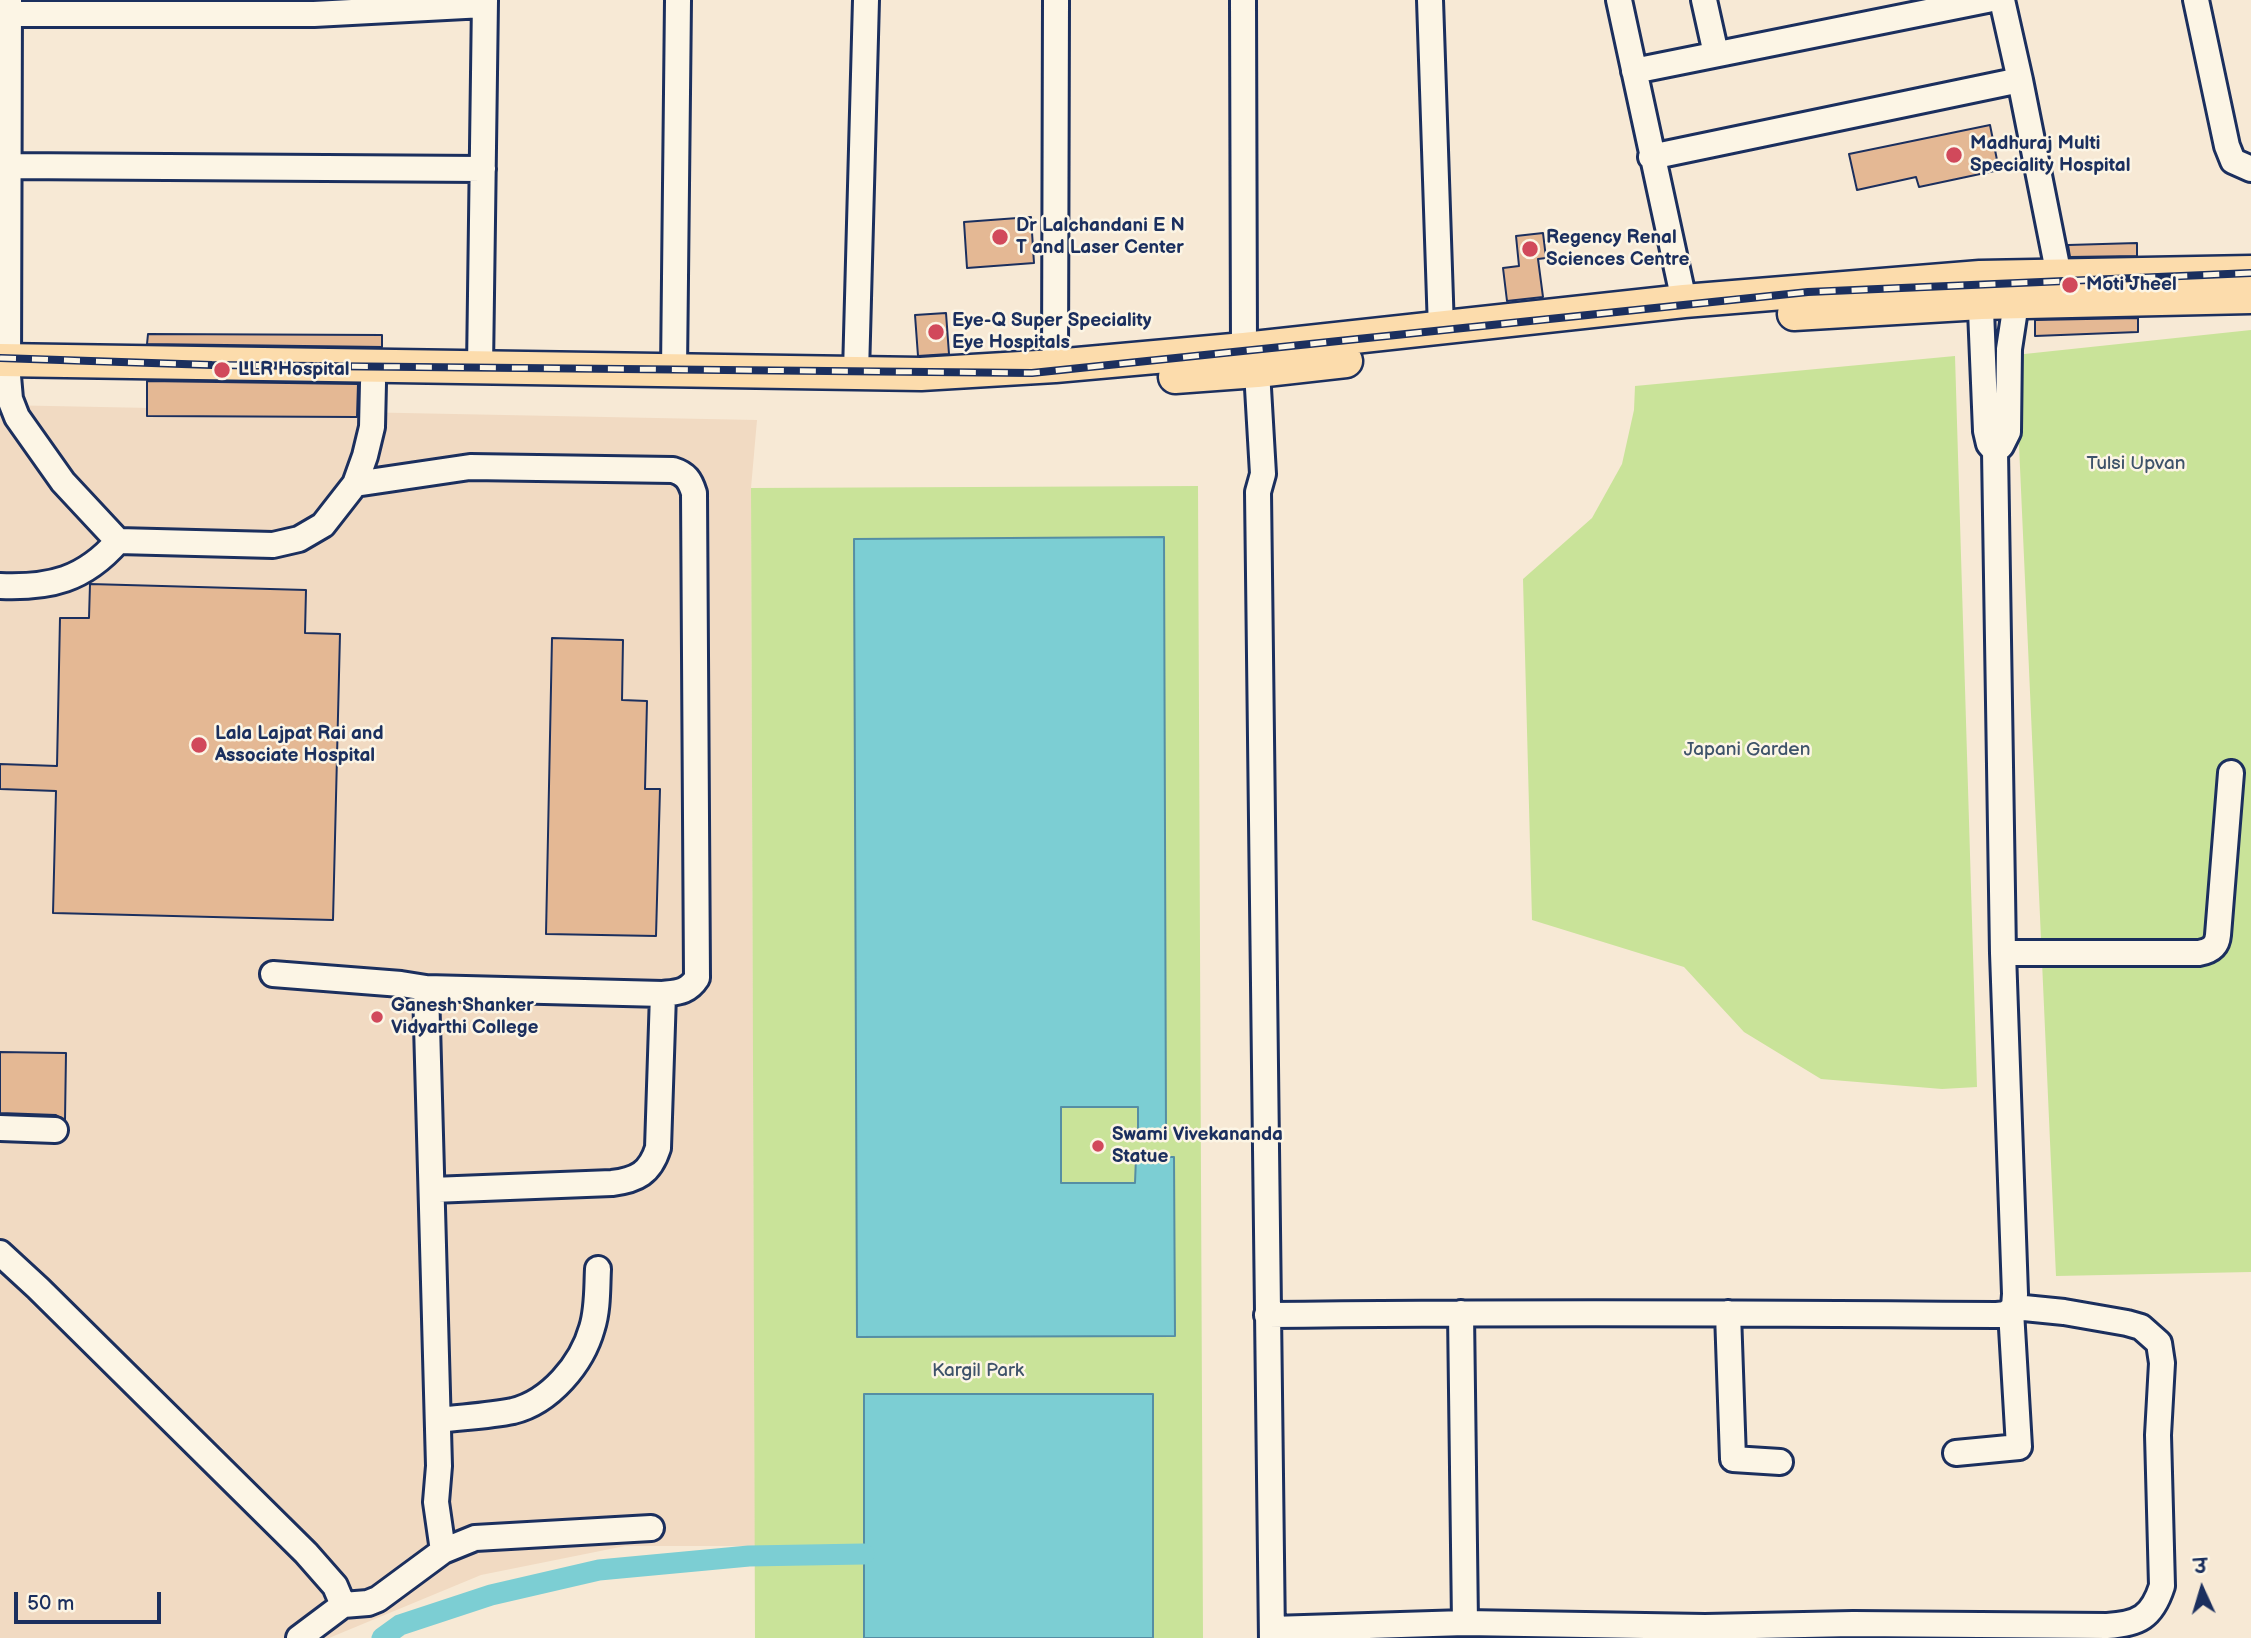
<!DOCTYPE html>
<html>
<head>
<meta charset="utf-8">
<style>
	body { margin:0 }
	#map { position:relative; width:2251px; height:1638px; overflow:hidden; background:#f7e9d5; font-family:"Balsamiq Sans","Playpen Sans Deva",sans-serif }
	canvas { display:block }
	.north { position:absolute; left:2167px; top:1554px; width:70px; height:70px; -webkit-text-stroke:5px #fcf5e5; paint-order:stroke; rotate:356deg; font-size:19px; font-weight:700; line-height:28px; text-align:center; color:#1b2f5e }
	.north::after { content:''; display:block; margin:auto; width:24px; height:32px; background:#1b2f5e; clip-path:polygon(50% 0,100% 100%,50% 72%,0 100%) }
	.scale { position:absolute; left:14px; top:1592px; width:147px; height:32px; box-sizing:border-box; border:4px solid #1b2f5e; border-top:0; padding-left:9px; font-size:21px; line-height:24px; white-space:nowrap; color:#1b2f5e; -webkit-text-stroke:5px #fcf5e5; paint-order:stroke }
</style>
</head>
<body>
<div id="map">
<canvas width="2251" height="1638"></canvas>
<div class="north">उ</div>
<div class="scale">50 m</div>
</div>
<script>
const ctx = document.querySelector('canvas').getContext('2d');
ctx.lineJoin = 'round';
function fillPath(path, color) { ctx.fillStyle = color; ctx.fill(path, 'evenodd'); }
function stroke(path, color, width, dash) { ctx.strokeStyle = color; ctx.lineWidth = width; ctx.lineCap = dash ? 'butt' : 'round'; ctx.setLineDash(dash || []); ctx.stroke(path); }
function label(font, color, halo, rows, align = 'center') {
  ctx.font = font + ' "Balsamiq Sans",sans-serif'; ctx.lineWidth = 5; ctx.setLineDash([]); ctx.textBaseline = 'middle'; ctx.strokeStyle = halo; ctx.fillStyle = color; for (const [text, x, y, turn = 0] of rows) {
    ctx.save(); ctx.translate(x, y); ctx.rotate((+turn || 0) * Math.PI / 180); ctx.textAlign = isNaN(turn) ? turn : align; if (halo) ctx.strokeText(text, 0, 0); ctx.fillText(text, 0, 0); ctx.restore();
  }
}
const built = new Path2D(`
	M0 405 757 420 751 488 755 1546H625L481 1575 329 1638H0Z`);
const green = new Path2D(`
	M2251 330V1272L2056 1276 2015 355Z
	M1955 356 1977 1087 1942 1089 1821 1079 1744 1032 1684 967 1532 920 1523 579 1592 518 1622 464 1634 410 1635 386Z
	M1198 486 1203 1638H755L751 488Z`);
const water = new Path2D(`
	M1164 537 1166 1134H1138V1107H1061V1183H1135L1136 1157H1174L1175 1336 857 1337 854 539Z
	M864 1394H1153V1638H864Z`);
const canal = new Path2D(`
	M382 1638 400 1625 491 1595 599 1570 749 1556 864 1554`);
const building = new Path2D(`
	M1990 125 1999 170 1919 187 1916 177 1857 190 1849 154Z
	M1031 217 1034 263 967 268 964 222Z
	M1543 233 1546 258 1538 259 1543 297 1507 301 1503 268 1519 266 1516 236Z
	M2137 243V256L2070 257 2068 245Z
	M946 313 949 354 918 356 915 315Z
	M2138 318V332L2035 336V320Z
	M148 334 382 335V347L147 344Z
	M147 381 358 384 357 417 147 416Z
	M90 584 306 590 305 633 340 634 333 920 53 913 56 791 0 789V764L57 766 60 618H89Z
	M552 638 623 640 622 700 647 701 645 789H660L656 936 546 934Z
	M0 1052 66 1053 65 1120 56 1115 0 1113Z`);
const minor = new Path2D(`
	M9 0 8 376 10 399 17 417 63 482 118 541
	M1430 0 1441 329
	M1619 0 1684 301
	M1704 0 1716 54
	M2002 0 2020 80 2059 276 2060 291
	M2196 0 2227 146 2233 161 2251 169
	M9 14H314L484 5
	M1634 71 1987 0
	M1651 157 2020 80
	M9 166 483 169
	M1249 357 1257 371 1263 474 1258 492 1272 1638
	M1242 364 1244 349 1243 0
	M1055 366 1056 0
	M480 368 485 0
	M674 370 678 0
	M856 373 866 0
	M1995 451 2001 446 2008 432 2009 349 2016 303
	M0 586C50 588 84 580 118 541L273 545 299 539 323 525 355 484 365 456 372 427 373 383
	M2003 953H2199C2210 951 2217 947 2218 935L2231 773
	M273 974 401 984 426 988 663 994C678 992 688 992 697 978L694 493C690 480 686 474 673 470L470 467 355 484
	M426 988 439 1466 436 1502 443 1551
	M0 1128 55 1130
	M432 1190 612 1183C637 1180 650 1173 658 1148L663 994
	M0 1253 38 1288 306 1553 335 1586 343 1605 299 1638
	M1728 1313 1733 1459 1780 1462
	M1267 1315C1510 1312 1753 1313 1997 1315L2006 1314 2014 1307 2015 1294 2003 953 1995 451 1989 444 1986 431 1980 286
	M438 1420C462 1417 489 1416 513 1411 550 1402 582 1364 592 1328 598 1309 597 1288 598 1269
	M1956 1453 2019 1447 2011 1311
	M343 1605 368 1603 378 1599 443 1551 475 1538 651 1528
	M1465 1623 1705 1627 1853 1624 2107 1626C2139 1624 2152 1617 2162 1586L2158 1435 2162 1363 2159 1343 2141 1327 2127 1323 2064 1312 2014 1307
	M1272 1629 1465 1623 1461 1313`);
const major = new Path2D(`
	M1794 314 1981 303 2251 297
	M0 360 921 374 1055 366 1244 349 1684 301 1980 277 2251 272
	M1175 377 1257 371 1346 361`);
const rail = new Path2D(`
	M0 358 212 365 1032 373 1808 292 2251 273`);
const markers = [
	[1954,155,9,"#d1495b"],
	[1000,237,9,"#d1495b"],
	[1530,249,9,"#d1495b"],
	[2070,285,9,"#d1495b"],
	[936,332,9,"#d1495b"],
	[222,370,9,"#d1495b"],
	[199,745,9,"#d1495b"],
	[377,1017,7,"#d1495b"],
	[1098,1146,7,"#d1495b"]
];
const poiNames = [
	["Madhuraj Multi",1970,144],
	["Speciality Hospital",1970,166],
	["Dr Lalchandani E N",1016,226],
	["T and Laser Center",1016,248],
	["Regency Renal",1546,238],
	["Sciences Centre",1546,260],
	["Moti Jheel",2086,285],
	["Eye-Q Super Speciality",952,321],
	["Eye Hospitals",952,343],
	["LLR Hospital",238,370],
	["Lala Lajpat Rai and",215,734],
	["Associate Hospital",215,756],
	["Ganesh Shanker",391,1006],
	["Vidyarthi College",391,1028],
	["Swami Vivekananda",1112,1135],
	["Statue",1112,1157]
];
const parkNames = [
	["Tulsi Upvan",2136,464],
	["Japani Garden",1747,750],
	["Kargil Park",978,1371]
];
fillPath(built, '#f1dac2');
fillPath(green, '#c9e399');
fillPath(water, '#7cced3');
stroke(water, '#558ea4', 2);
stroke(canal, '#7cced3', 21);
fillPath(building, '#e4b894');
stroke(building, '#1b2f5e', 2);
stroke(minor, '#1b2f5e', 30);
stroke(major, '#1b2f5e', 37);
stroke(minor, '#fcf5e5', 24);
stroke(major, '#fcdcac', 32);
stroke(rail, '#1b2f5e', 8);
stroke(rail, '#fcf5e5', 5, [16]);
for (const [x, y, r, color] of markers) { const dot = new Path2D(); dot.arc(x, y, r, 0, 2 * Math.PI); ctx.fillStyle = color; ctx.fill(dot); stroke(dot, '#fcf5e5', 2.5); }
label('bold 19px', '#1b2f5e', '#fcf5e5', poiNames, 'left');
label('19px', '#3e536a', '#fcf5e5', parkNames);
</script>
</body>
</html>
